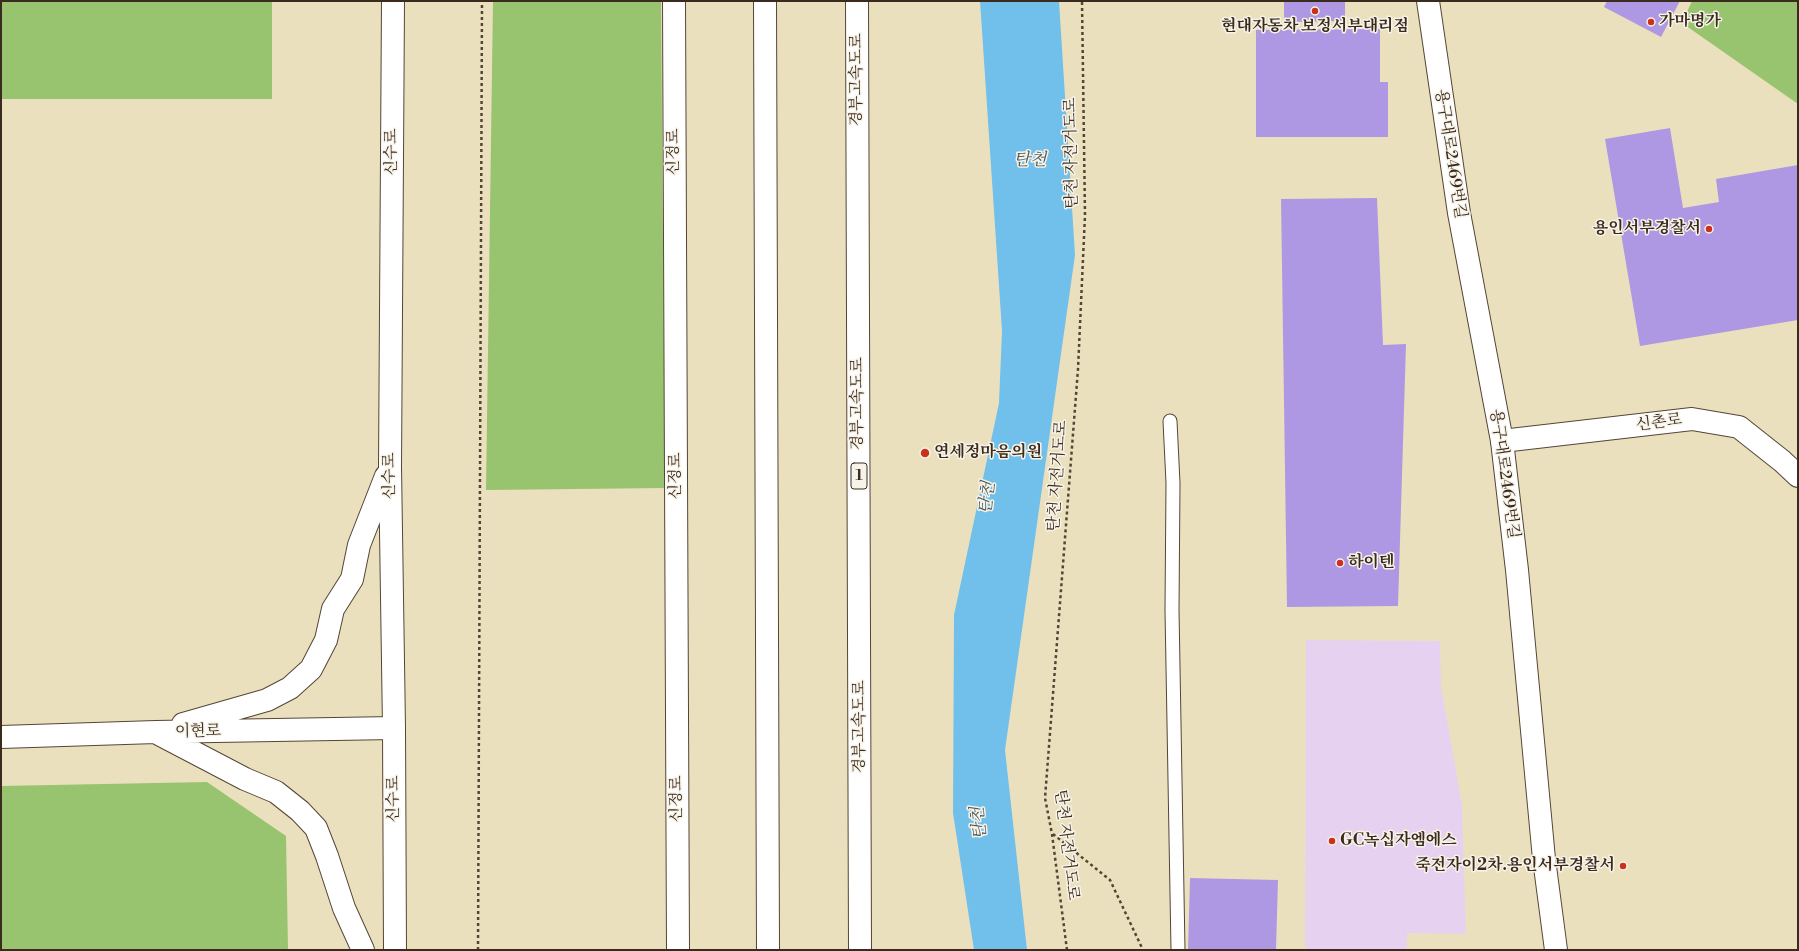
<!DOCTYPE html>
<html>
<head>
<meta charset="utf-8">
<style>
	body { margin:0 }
	#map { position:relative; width:1799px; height:951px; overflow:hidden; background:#ebe0be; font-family:"Libre Bodoni",serif }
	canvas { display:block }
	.frame { position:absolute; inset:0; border:2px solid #3b2a1e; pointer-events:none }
</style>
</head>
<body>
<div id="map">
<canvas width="1799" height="951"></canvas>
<div class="frame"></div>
</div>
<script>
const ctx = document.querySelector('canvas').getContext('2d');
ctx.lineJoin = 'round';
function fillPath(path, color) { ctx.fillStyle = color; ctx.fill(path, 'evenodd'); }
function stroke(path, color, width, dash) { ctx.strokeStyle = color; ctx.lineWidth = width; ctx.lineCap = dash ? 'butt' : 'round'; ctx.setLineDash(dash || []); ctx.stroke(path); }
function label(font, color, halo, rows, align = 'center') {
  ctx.font = font + ' "Libre Bodoni","Noto Serif KR",serif'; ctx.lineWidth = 3; ctx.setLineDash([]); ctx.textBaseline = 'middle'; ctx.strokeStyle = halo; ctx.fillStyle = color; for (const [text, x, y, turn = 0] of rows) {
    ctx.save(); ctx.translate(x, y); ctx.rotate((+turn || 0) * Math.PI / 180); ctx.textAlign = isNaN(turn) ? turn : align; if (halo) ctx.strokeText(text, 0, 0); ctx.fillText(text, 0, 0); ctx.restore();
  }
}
const built = new Path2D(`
	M1306 640 1440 641 1441 686 1462 805 1466 934 1407 933V950H1305Z`);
const green = new Path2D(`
	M1 1H272V99H1Z
	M493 1H661L665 488 486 490Z
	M1692 1H1798V104L1682 23Z
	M207 782 286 836 288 950H1V786Z`);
const water = new Path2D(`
	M980 1H1059L1075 255 1005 750 1027 950H974L953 813 954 615 999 403 1002 331Z`);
const building = new Path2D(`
	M1284 1H1345V21L1284 22Z
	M1607 1H1680L1661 37 1604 7Z
	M1380 29V82H1388V137H1256V30Z
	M1670 128 1683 208 1719 202 1716 179 1798 165V320L1640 346 1605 139Z
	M1377 198 1383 345 1406 344 1398 606 1287 607 1281 199Z
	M1190 878 1278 880 1276 950H1188Z`);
const path = new Path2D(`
	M1053 834 1110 880 1143 950
	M478 950 482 1
	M1067 950 1052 834 1045 798 1078 369 1085 215 1082 1`);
const lane = new Path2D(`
	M1170 421 1173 483 1172 610 1178 950`);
const street = new Path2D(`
	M1502 441 1692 419 1739 427 1782 461 1798 476`);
const secondary = new Path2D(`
	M393 1 390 466 394 728 395 950
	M674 1 678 950
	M1428 1 1459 213 1502 441 1517 570 1544 859 1556 950
	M183 724 267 700 290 688 311 669 326 640 333 609 352 579 359 545 386 476
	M159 734 245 779 276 792 300 811 316 828 327 856 344 908 363 950
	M1 737 156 732 394 728`);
const highway = new Path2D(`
	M765 1 768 950
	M857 1 860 950`);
const markers = [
	[1315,11,4,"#c8321e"],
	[1651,22,4,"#c8321e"],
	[1709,229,4,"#c8321e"],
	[925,453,5,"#c8321e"],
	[1340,563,4,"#c8321e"],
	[1332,841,4,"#c8321e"],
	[1623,866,4,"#c8321e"]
];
const shields = [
	[859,476,16]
];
const shieldNames = [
	["1",859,476]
];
const poiNames = [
	["가마명가",1659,22],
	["현대자동차 보정서부대리점",1315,27,"center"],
	["용인서부경찰서",1701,229,"right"],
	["연세정마음의원",934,453],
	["하이텐",1348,563],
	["GC녹십자엠에스",1340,841],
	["죽전자이2차.용인서부경찰서",1615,866,"right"]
];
const streetNames = [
	["경부고속도로",857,80,-90],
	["신수로",392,152,-90],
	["신정로",674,152,-90],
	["탄천 자전거도로",1072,153,-91],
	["용구대로2469번길",1450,154,81],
	["경부고속도로",858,404,-90],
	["신촌로",1659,423,-7],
	["용구대로2469번길",1504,474,82],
	["신수로",390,476,-90],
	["신정로",676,476,-90],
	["탄천 자전거도로",1058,476,-86],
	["경부고속도로",860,727,-90],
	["이현로",198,732,-1],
	["신수로",394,799,-90],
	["신정로",677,799,-90],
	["탄천 자전거도로",1066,845,83]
];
const waterNames = [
	["탄천",1030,161],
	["탄천",988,498,-83],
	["탄천",980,823,-96]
];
fillPath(built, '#e6d2f0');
fillPath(green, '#98c36f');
fillPath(water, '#70c0eb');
fillPath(building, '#af98e3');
stroke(lane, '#554536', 15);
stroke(street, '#554536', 24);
stroke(secondary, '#554536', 24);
stroke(highway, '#554536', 24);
stroke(path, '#554536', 2.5, [3, 3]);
stroke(lane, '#fff', 13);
stroke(street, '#fff', 22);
stroke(secondary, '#fff', 22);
stroke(highway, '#fff', 22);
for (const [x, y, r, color] of markers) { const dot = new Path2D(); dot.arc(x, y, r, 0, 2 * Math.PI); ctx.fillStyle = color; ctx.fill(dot); stroke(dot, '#f7f3e8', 1.5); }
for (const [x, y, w] of shields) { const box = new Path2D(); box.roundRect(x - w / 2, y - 13, w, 26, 3); ctx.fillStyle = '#f7f3e8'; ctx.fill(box); stroke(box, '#3b2a1e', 1); }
label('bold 15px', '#3b2a1e', null, shieldNames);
label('bold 16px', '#3b2a1e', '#f7f3e8', poiNames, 'left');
label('16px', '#3b2a1e', '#f7f3e8', streetNames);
label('italic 17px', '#4b575c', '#f7f3e8', waterNames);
</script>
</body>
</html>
